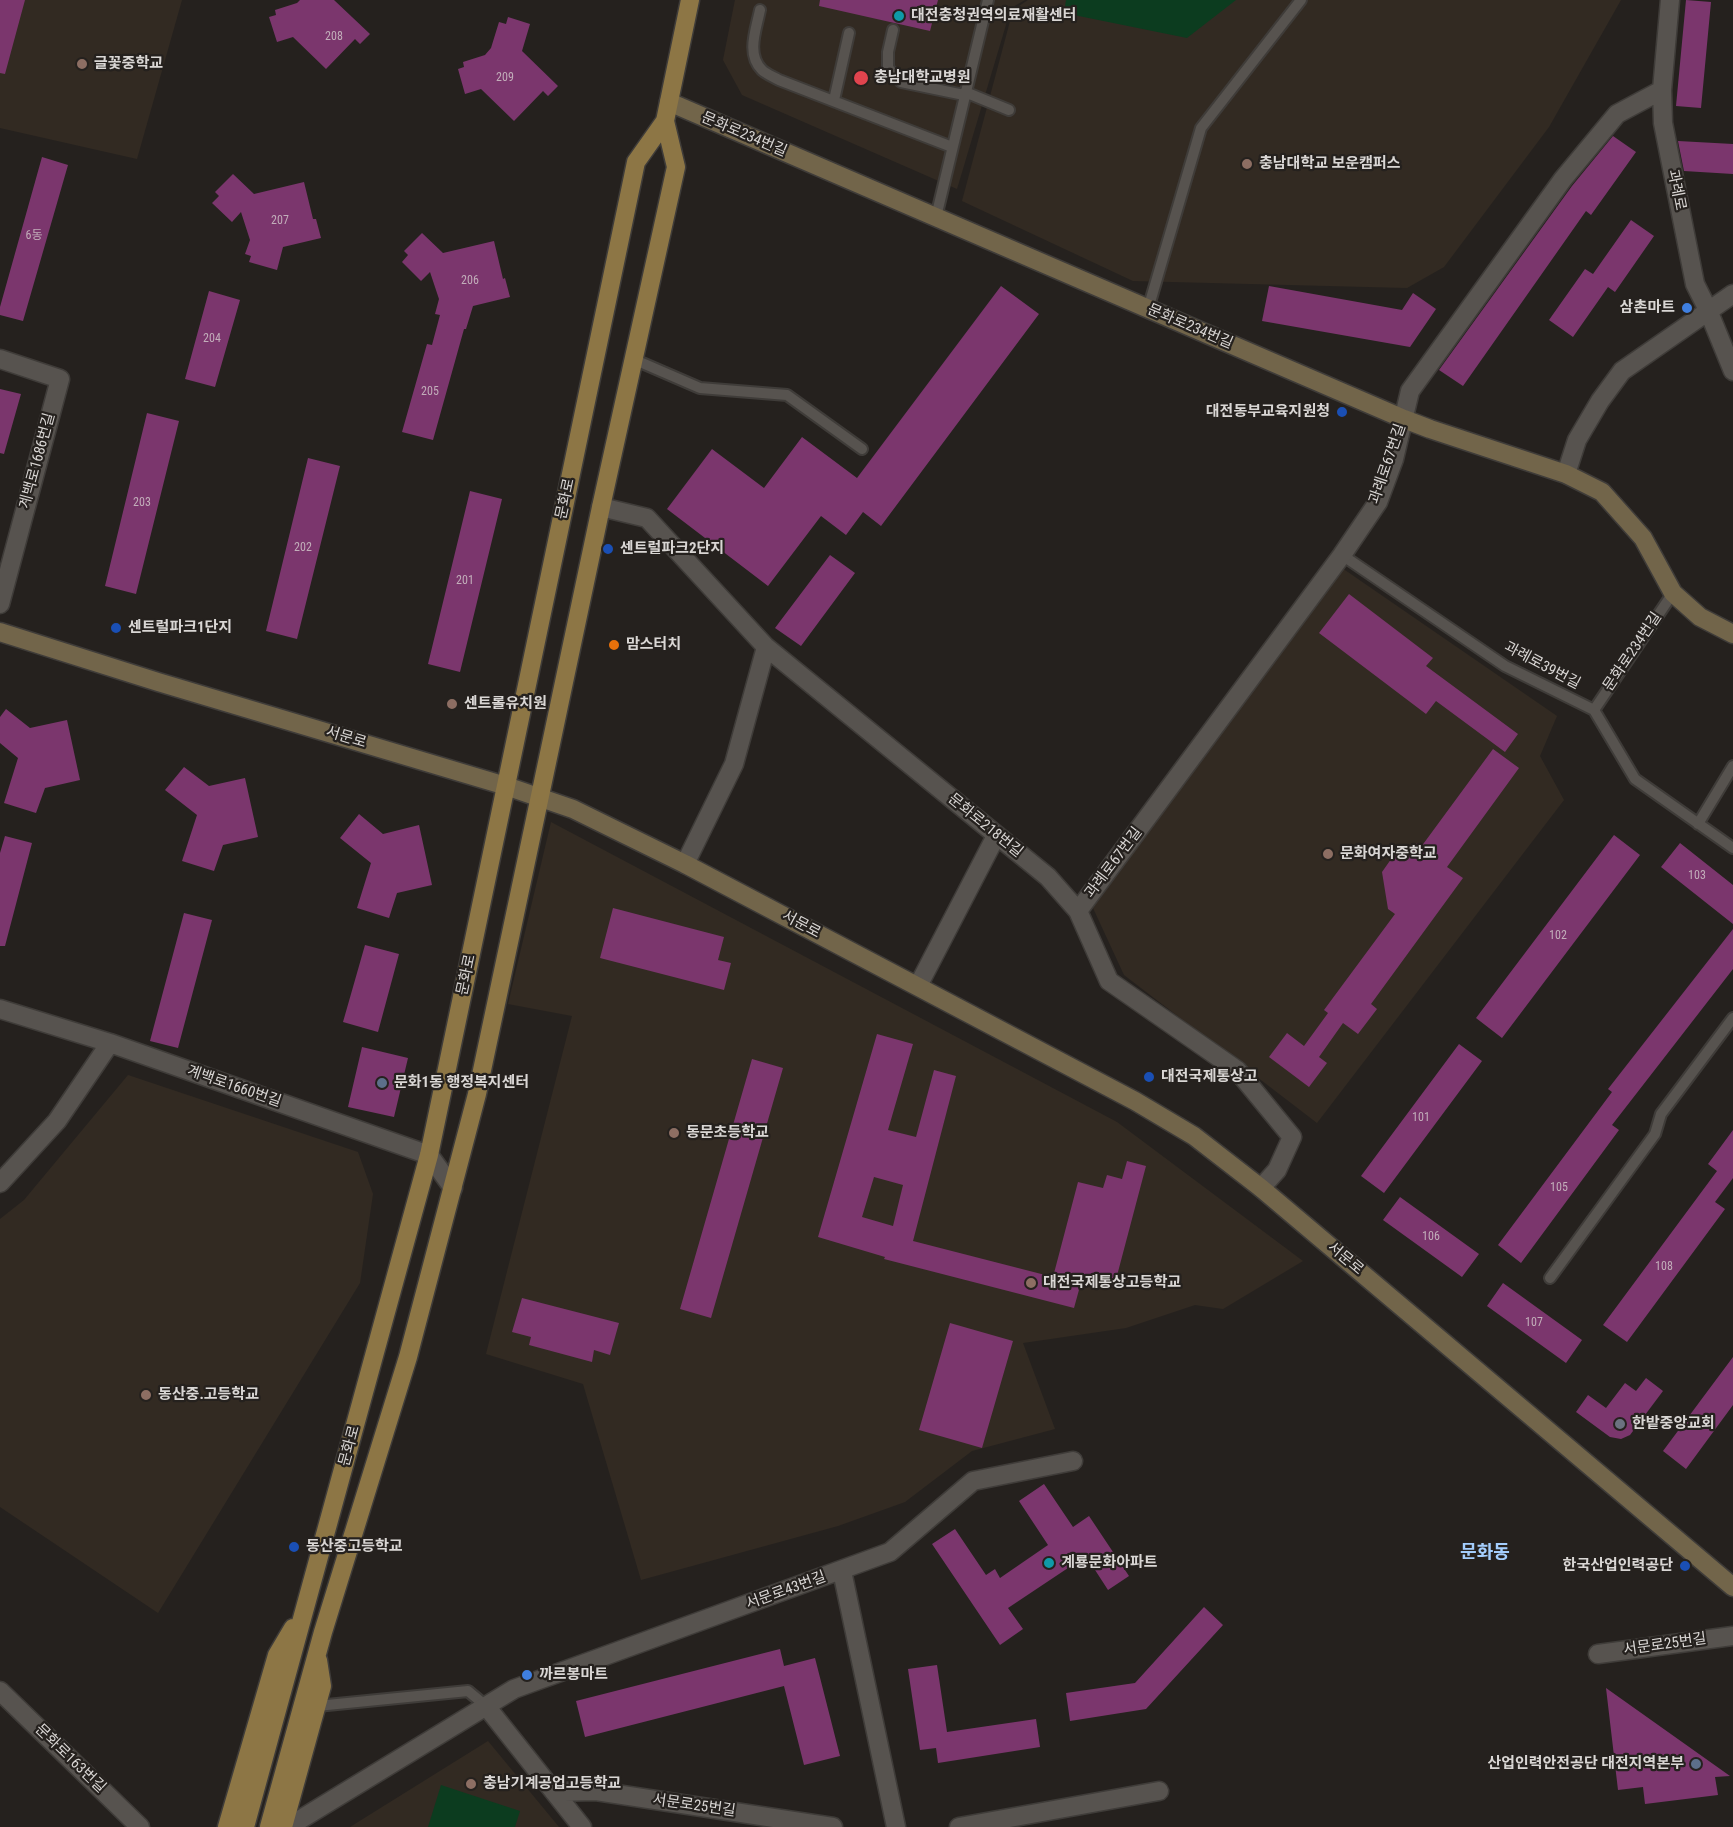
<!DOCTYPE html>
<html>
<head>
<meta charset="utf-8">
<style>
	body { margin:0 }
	canvas { display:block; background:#25211e }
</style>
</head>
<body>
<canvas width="1733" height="1827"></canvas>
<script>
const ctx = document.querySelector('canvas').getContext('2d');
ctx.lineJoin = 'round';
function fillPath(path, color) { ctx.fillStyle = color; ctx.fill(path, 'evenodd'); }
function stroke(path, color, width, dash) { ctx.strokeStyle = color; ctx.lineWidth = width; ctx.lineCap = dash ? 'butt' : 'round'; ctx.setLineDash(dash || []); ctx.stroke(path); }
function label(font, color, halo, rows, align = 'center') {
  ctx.font = font + ' "Roboto Condensed","Noto Sans KR",sans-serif'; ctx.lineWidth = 4.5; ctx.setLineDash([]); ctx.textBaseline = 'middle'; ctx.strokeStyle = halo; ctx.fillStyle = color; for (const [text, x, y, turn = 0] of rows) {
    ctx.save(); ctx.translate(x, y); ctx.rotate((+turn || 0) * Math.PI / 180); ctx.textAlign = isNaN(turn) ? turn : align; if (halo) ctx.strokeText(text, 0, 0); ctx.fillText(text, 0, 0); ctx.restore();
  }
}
const built = new Path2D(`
	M0 0H182L137 159 0 128Z
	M735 0H1025L1011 8 957 189 742 95 723 60Z
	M1028 0H1621L1549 127 1444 267 1407 288 1133 281 962 201 1013 10Z
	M1342 568 1557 716 1540 756 1564 800 1317 1123 1124 975 1093 908Z
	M551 822 1117 1122 1303 1261 1223 1309 1195 1305 1126 1328 1023 1343 1055 1429 972 1451 905 1502 838 1526 641 1580 583 1384 486 1354 572 1016 508 1004Z
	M128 1075 358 1152 373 1194 360 1283 158 1613 0 1507V1219L24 1200Z
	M488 1741 559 1827H350Z`);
const green = new Path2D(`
	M1066 0H1236L1187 38 1064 13Z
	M441 1785 520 1811 515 1827H428Z`);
const building = new Path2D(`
	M0 0H25L5 74 0 73Z
	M300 0H334L370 34 360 44 355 39 326 69 293 37 277 42 269 17 276 15 275 10 297 3Z
	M820 0H938L930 31 819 6Z
	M1686 0 1711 2 1701 108 1676 106Z
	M508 17 530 24 522 51 558 86 548 96 543 91 514 121 481 89 465 94 458 69 464 67 463 62 485 55 491 48 499 22 506 24Z
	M1613 136 1636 152 1591 215 1586 211 1463 386 1439 370 1572 186Z
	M1678 141 1733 144V174L1684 171Z
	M42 157 68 165 23 321 0 315V307Z
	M233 174 254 194 304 182 313 219H316L321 238 283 247 277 270 249 262 251 256 245 254 250 240 241 212 232 222 212 203 219 196 215 192Z
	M1631 220 1654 236 1615 292 1608 287 1573 337 1549 320 1585 269 1593 274Z
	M422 233 443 253 494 241 503 279 505 278 510 297 473 306 466 329H464L433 440 402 432 427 344 432 345 440 315 435 314 439 299 430 272 421 281 402 262 408 255 404 251Z
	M1001 286 1039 314 881 526 863 512 846 535 821 516 768 586 667 509 712 449 764 488 802 437 857 478Z
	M1269 286 1402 310 1413 293 1436 309 1410 347 1262 321Z
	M209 291 240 300 215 387 185 379Z
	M0 389 21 394 4 454 0 453Z
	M147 413 179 421 136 594 105 586Z
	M308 458 340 466 297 639 266 631Z
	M470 491 502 499 460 672 428 664Z
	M830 555 855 573 801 646 775 628Z
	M1349 594 1433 658 1426 666 1518 734 1505 752 1436 701 1426 714 1319 633Z
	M6 709 30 728 67 720 80 780 45 788 36 813 4 803 18 758 0 743V717Z
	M1493 749 1519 768 1447 867 1463 878 1371 1004 1377 1009 1358 1034 1343 1023 1319 1057 1327 1063 1309 1087 1269 1057 1287 1033 1304 1046 1328 1013 1324 1010 1395 914 1388 909 1382 872 1401 845 1411 852 1417 843 1421 847Z
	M184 767 209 786 245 778 258 837 223 845 214 871 182 861 197 815 165 790Z
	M359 814 383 834 419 825 432 885 397 893 389 918 357 908 371 863 340 838Z
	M1614 835 1640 855 1502 1038 1476 1018Z
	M5 836 32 843 5 946H0V853Z
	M1680 843 1733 885V924L1661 867Z
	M613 908 724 937 718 960 731 963 724 990 600 958Z
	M184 913 212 920 178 1048 150 1041Z
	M1733 929V969L1612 1125 1619 1130 1521 1263 1498 1245 1612 1092 1608 1089Z
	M365 945 399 954 378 1032 343 1022Z
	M877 1034 913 1044 888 1130 916 1137 934 1070 956 1076 913 1241 1053 1277 1078 1182 1103 1188 1107 1175 1122 1179 1127 1161 1146 1166 1114 1287 1082 1279 1074 1308 884 1259 885 1257 818 1237ZM874 1177 903 1185 893 1226 862 1217Z
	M1459 1044 1482 1061 1384 1193 1361 1176Z
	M362 1047 408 1058 394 1117 348 1107Z
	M752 1059 783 1068 711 1318 680 1309Z
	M1733 1130V1178L1715 1202 1725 1209 1627 1342 1603 1325 1717 1171 1708 1164Z
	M1400 1197 1479 1254 1462 1277 1383 1220Z
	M1503 1283 1582 1340 1566 1363 1487 1306Z
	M522 1298 619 1323 610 1355 594 1350 592 1362 529 1345 531 1337 512 1332Z
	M950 1323 1013 1341 982 1448 919 1430Z
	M1733 1357V1405L1686 1469 1663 1451Z
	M1646 1378 1663 1391 1630 1435 1621 1439 1610 1437 1576 1412 1588 1395 1606 1408 1625 1383 1636 1391Z
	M1044 1484 1073 1527 1089 1516 1129 1576 1108 1590 1086 1556 1008 1608 1023 1629 1000 1645 932 1544 955 1529 986 1575 995 1569 1000 1578 1048 1545 1019 1501Z
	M1204 1607 1223 1625 1146 1709 1070 1721 1066 1693 1135 1683Z
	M780 1649 784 1666 815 1658 840 1756 804 1765 784 1686 585 1737 576 1701Z
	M937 1665 947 1732 1036 1719 1040 1747 938 1763 936 1748 920 1750 908 1669Z
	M1606 1688 1730 1776 1715 1777 1718 1795 1645 1804 1643 1787 1618 1790Z`);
const service = new Path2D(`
	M760 10C756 30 746 54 762 70 766 74 774 77 779 80L952 147
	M893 30 888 52V68L901 82 964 95
	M965 92 1009 110
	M834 100 849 33
	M936 217 988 0
	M1148 309 1201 128 1301 0
	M633 359 700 388 787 395 862 449
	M1342 555 1505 666 1594 710 1635 779 1733 848
	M1594 710 1673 593
	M1698 824 1733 766
	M1550 1278 1655 1134 1661 1114 1733 1018
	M317 1706 468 1691 486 1706`);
const minor = new Path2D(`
	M1670 0 1662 90 1663 123 1695 284 1708 310 1733 371
	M0 359 60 379 0 604
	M1566 474 1577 440 1600 401 1622 371 1733 294
	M601 507 647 518 766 647 1048 877 1078 911 1109 981 1237 1070 1292 1137 1277 1170 1261 1188
	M685 864 734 764 766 647
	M1078 911 1342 555 1378 502 1394 459 1410 391 1563 179 1617 114 1662 90
	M918 986 996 836
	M0 1009 110 1043 429 1155 453 1188
	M0 1183 57 1121 110 1043
	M842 1571 896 1827
	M1598 1654 1733 1636
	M0 1691 140 1827
	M486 1706 582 1827
	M554 1792 596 1791 833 1827
	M288 1827 514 1689 890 1552 973 1481 1073 1461
	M959 1827 1159 1791`);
const secondary = new Path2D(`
	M669 102 1404 419 1430 429 1566 474 1602 492 1643 538 1673 593 1700 617 1733 634
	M0 632 158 682 506 786 573 809 685 864 1135 1101 1194 1136 1261 1188 1733 1587`);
const primary = new Path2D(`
	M227 1827 277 1655 293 1628
	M245 1827 429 1155 636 162 665 121
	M269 1827 323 1632 408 1357 477 1094 601 507 676 167 665 121 690 0
	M283 1827 322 1686 318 1660`);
const markers = [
	[899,16,6,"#0f9aa8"],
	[82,64,6,"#8d6e63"],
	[861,78,8,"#e0444e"],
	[1247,164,6,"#8d6e63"],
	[1687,308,6,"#3f7fe0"],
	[1342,412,6,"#1a4fb4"],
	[608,549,6,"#1a4fb4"],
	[116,628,6,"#1a4fb4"],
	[614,645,6,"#e8710a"],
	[452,704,6,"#8d6e63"],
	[1328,854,6,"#8d6e63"],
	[1149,1077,6,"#1a4fb4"],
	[382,1083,6,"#5c6f8a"],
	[674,1133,6,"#8d6e63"],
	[1031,1283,6,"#8d6e63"],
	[146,1395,6,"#8d6e63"],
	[1620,1424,6,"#6b7280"],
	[294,1547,6,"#1a4fb4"],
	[1049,1563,6,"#0f9aa8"],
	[1685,1566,6,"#1a4fb4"],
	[527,1675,6,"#3f7fe0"],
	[1696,1764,6,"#5c6f8a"],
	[471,1784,6,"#8d6e63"]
];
const numberNames = [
	["208",334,37],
	["209",505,78],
	["207",280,221],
	["6동",34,236],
	["206",470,281],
	["204",212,339],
	["205",430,392],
	["203",142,503],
	["202",303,548],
	["201",465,581],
	["103",1697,876],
	["102",1558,936],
	["101",1421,1118],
	["105",1559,1188],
	["106",1431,1237],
	["108",1664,1267],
	["107",1534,1323]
];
const poiNames = [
	["대전충청권역의료재활센터",911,16],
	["글꽃중학교",94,64],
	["충남대학교병원",874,78],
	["충남대학교 보운캠퍼스",1259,164],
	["삼촌마트",1675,308,"right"],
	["대전동부교육지원청",1330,412,"right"],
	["센트럴파크2단지",620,549],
	["센트럴파크1단지",128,628],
	["맘스터치",626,645],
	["센트롤유치원",464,704],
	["문화여자중학교",1340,854],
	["대전국제통상고",1161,1077],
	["문화1동 행정복지센터",394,1083],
	["동문초등학교",686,1133],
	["대전국제통상고등학교",1043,1283],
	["동산중.고등학교",158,1395],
	["한밭중앙교회",1632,1424],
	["동산중고등학교",306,1547],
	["계룡문화아파트",1061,1563],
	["한국산업인력공단",1673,1566,"right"],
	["까르봉마트",539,1675],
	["산업인력안전공단 대전지역본부",1684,1764,"right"],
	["충남기계공업고등학교",483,1784]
];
const streetNames = [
	["문화로234번길",744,135,23],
	["과례로",1676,190,79],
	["문화로234번길",1190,327,23],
	["계백로1686번길",38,461,-75],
	["과례로67번길",1388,464,-71],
	["문화로",566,499,-78],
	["문화로234번길",1633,652,-56],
	["과례로39번길",1542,666,28],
	["서문로",346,738,17],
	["문화로218번길",985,826,39],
	["과례로67번길",1114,863,-53],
	["서문로",801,925,28],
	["문화로",467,975,-78],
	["계백로1660번길",234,1087,19],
	["서문로",1345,1259,40],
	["문화로",350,1446,-75],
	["서문로43번길",786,1591,-20],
	["서문로25번길",1665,1645,-8],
	["문화로163번길",70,1759,44],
	["서문로25번길",694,1806,8]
];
const quarterNames = [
	["문화동",1485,1553]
];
fillPath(built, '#322a22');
fillPath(green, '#0c3c1f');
fillPath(building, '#7b366d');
stroke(service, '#3f3c39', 14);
stroke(minor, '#3f3c39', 21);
stroke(secondary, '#3f3c39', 21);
stroke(primary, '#3f3c39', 21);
stroke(service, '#57534f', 10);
stroke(minor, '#57534f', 18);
stroke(secondary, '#72654a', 18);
stroke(primary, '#8d7645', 18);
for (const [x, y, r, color] of markers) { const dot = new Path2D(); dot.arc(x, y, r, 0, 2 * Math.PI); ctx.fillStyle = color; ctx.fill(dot); stroke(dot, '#25211e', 2); }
label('12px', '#c2aeba', null, numberNames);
label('bold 15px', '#d9d6d4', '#25211e', poiNames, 'left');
label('15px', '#d9d6d4', '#25211e', streetNames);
label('bold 18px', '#a4cefd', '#25211e', quarterNames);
</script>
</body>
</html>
